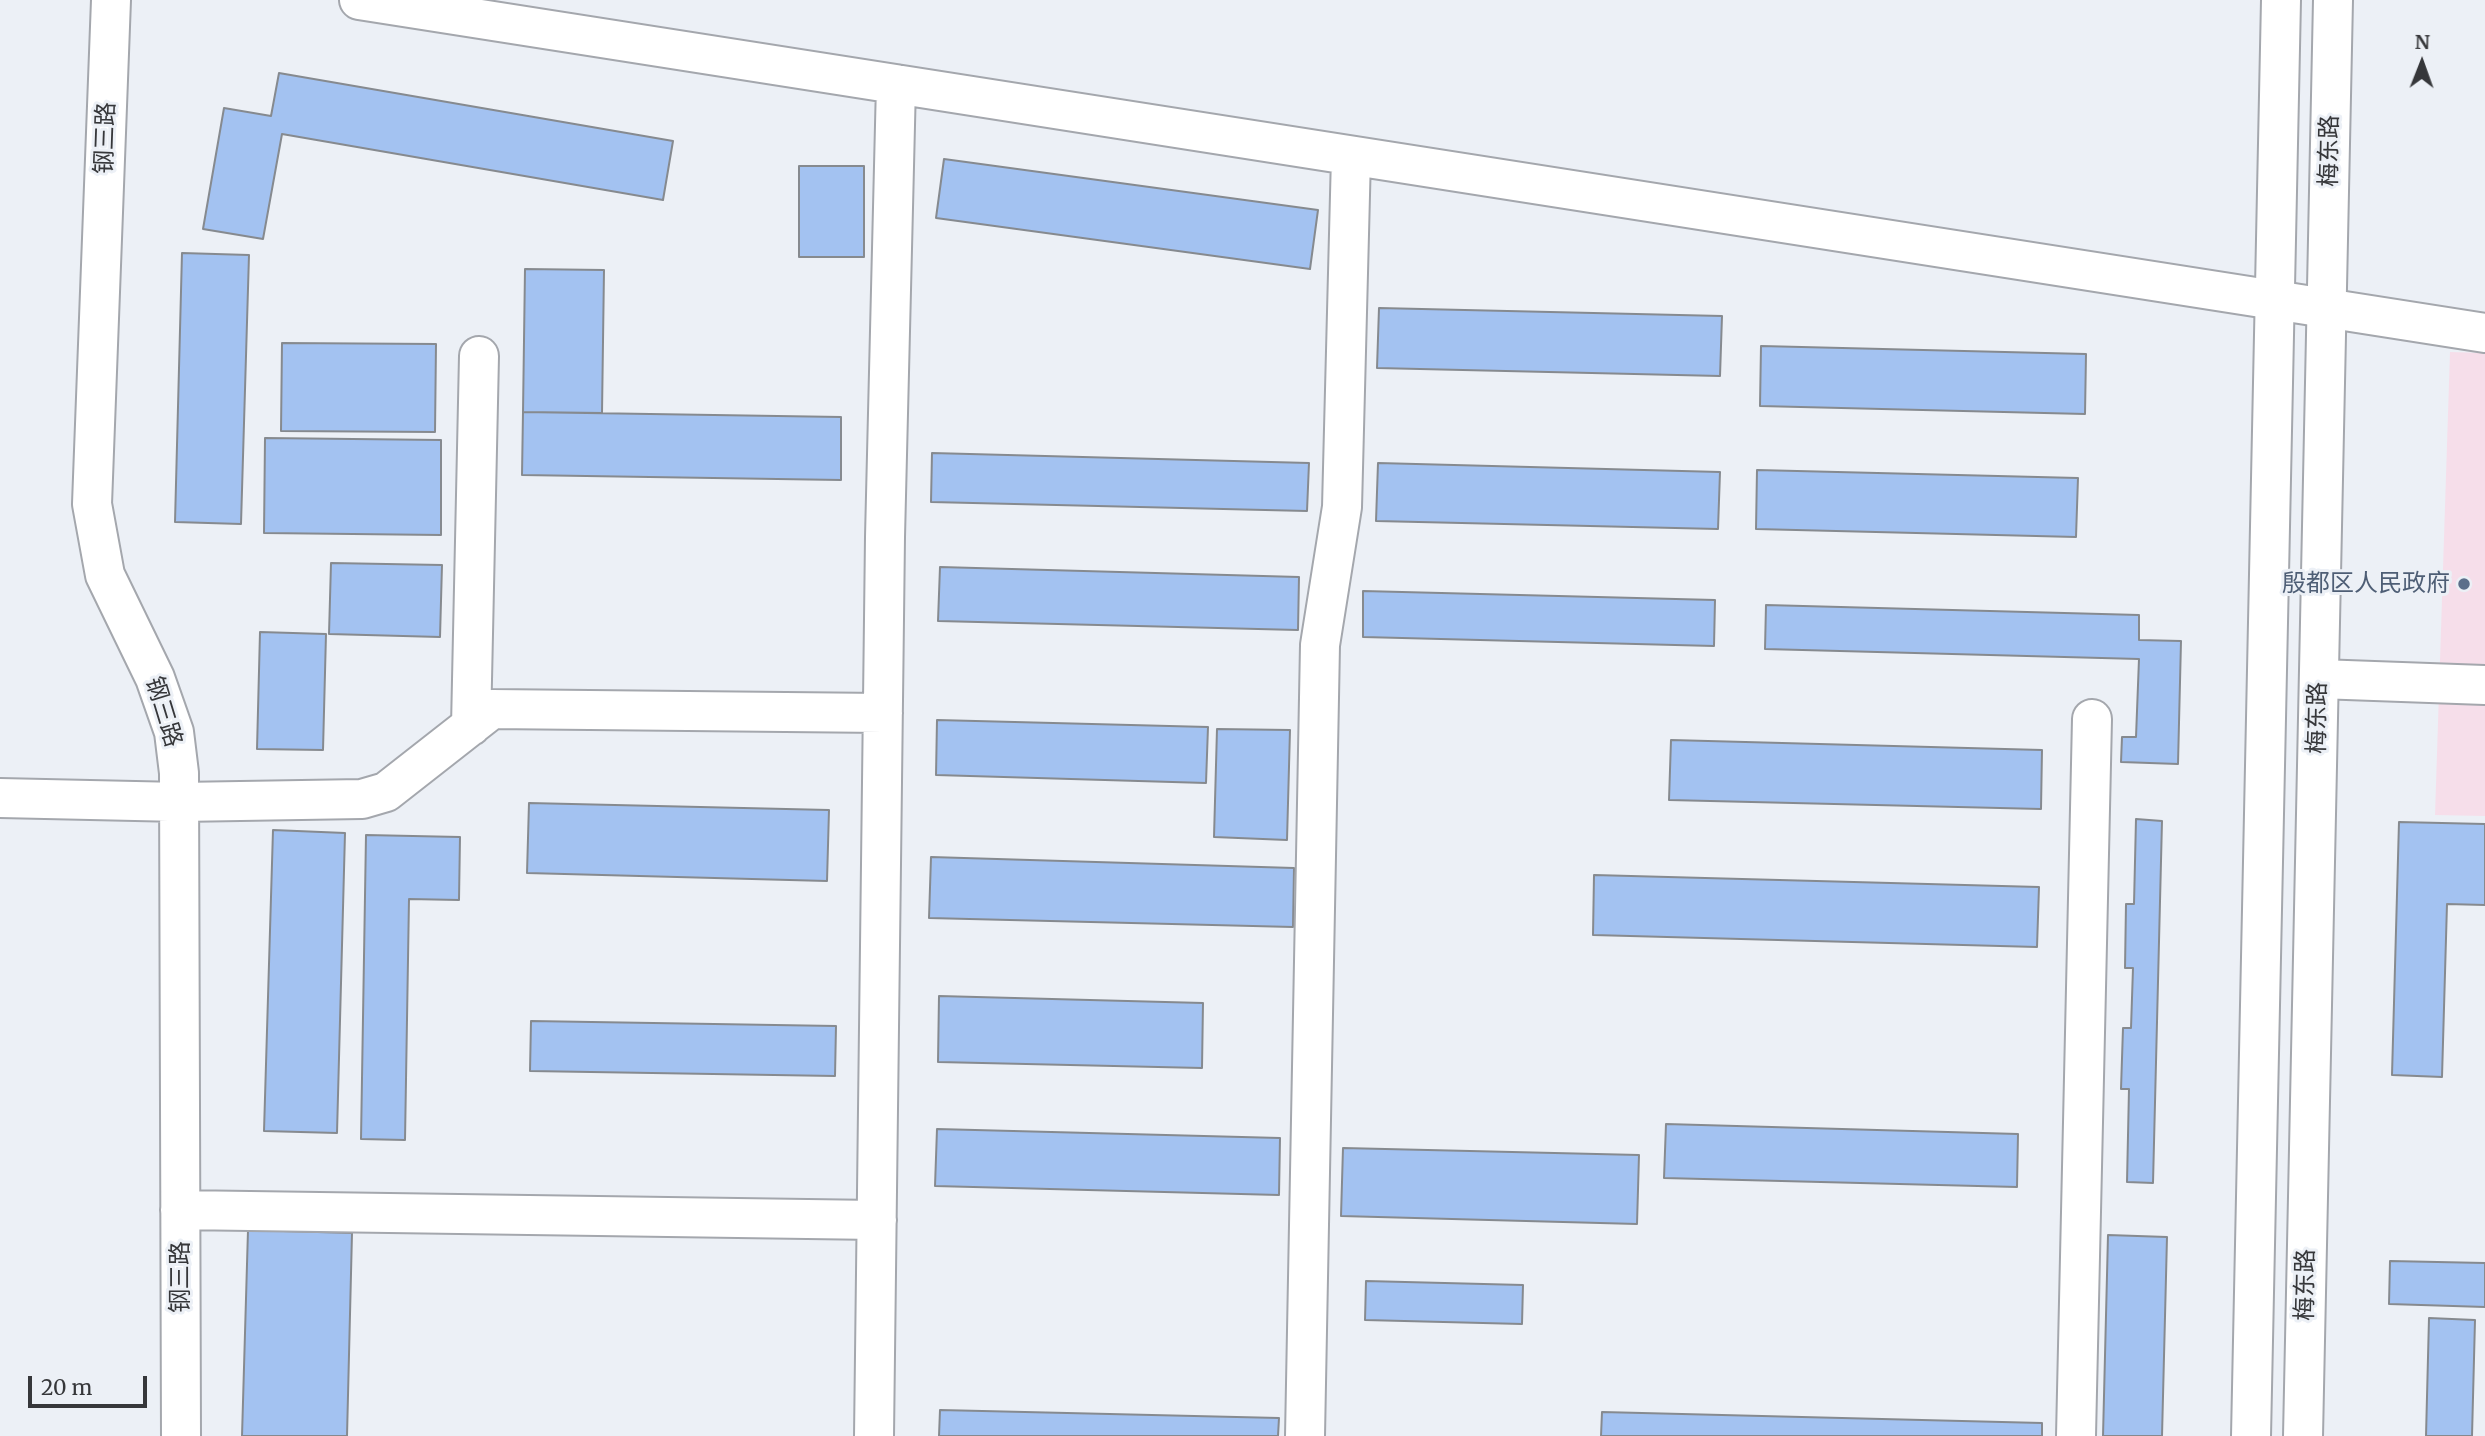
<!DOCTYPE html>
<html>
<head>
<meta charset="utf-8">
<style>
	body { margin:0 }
	#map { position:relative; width:2485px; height:1436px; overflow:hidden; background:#ecf0f6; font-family:Merriweather,serif }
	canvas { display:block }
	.north { position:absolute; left:2387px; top:28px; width:70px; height:70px; -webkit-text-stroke:5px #ecf0f6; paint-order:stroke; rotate:1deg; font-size:19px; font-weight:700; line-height:28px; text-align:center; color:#36373a }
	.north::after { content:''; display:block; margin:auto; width:24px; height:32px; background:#36373a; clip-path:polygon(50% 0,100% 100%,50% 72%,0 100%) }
	.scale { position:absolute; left:28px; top:1376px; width:119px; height:32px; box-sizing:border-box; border:4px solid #36373a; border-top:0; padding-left:9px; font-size:21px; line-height:24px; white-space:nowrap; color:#36373a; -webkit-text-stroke:5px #ecf0f6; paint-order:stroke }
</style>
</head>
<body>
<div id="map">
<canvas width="2485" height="1436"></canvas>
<div class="north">N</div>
<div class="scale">20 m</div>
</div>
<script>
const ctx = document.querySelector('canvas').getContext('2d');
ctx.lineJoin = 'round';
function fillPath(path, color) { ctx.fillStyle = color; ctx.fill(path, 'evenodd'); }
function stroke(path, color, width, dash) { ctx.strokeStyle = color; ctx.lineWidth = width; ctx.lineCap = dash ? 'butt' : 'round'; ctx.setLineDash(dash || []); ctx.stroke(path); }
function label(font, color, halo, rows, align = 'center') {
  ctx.font = font + ' Merriweather,"Noto Sans SC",serif'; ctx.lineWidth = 6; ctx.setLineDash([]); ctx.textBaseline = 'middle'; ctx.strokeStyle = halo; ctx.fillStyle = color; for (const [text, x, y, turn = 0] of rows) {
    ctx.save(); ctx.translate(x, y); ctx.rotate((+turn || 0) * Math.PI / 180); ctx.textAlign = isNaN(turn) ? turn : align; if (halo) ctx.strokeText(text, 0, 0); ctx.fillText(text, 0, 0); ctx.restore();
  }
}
const commercial = new Path2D(`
	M2450 352 2485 353V816L2435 815Z`);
const building = new Path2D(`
	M279 73 673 141 663 200 282 134 263 239 203 229 224 108 271 116Z
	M944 159 1318 210 1310 269 936 218Z
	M799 166H864V257H799Z
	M182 253 249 255 241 524 175 522Z
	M525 269 604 270 602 413 523 412Z
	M1379 308 1722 316 1720 376 1377 368Z
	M282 343 436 344 435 432 281 431Z
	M1761 346 2086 354 2085 414 1760 406Z
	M523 412 841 417V480L522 475Z
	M265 438 441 440V535L264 533Z
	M932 453 1309 463 1307 511 931 502Z
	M1378 463 1720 472 1718 529 1376 521Z
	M1757 470 2078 478 2076 537 1756 529Z
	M331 563 442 565 440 637 329 634Z
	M940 567 1299 577 1298 630 938 621Z
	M1363 591 1715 600 1714 646 1363 637Z
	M1766 605 2139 615V640L2181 641 2178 764 2121 762 2122 737H2136L2139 659 1765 649Z
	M260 632 326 634 323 750 257 749Z
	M937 720 1208 727 1206 783 936 775Z
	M1217 729 1290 730 1287 840 1214 837Z
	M1671 740 2042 750 2041 809 1669 800Z
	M529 803 829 810 827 881 527 873Z
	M2136 819 2162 821 2153 1183 2127 1182 2129 1089H2121L2123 1028H2131L2133 968H2125L2126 904H2134Z
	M2399 822 2485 824V905L2447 904 2442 1077 2392 1075Z
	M273 830 345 833 337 1133 264 1131Z
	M366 835 460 837 459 900 409 899 405 1140 361 1139Z
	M931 857 1294 868 1293 927 929 918Z
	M1594 875 2039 887 2037 947 1593 935Z
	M939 996 1203 1003 1202 1068 938 1062Z
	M531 1021 836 1026 835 1076 530 1071Z
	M1666 1124 2018 1134 2017 1187 1664 1178Z
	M937 1129 1280 1138 1279 1195 935 1186Z
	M1343 1148 1639 1155 1637 1224 1341 1216Z
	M248 1230 352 1233 347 1436H242Z
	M2108 1235 2167 1237 2162 1436H2103Z
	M2390 1261 2485 1263V1307L2389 1304Z
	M1366 1281 1523 1285 1522 1324 1365 1320Z
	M2429 1318 2475 1320 2472 1436H2426Z
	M940 1410 1279 1418 1278 1436H939Z
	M1602 1412 2042 1423V1436H1601Z`);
const minor = new Path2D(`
	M111 0 92 504 105 575 155 678 174 732 179 773 181 1436
	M359 0 2485 333
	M2319 679 2485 685
	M471 726 479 356
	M0 798 180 802 362 799 386 792 492 709 883 713
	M180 1210 877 1220
	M874 1436 885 537 896 84
	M1305 1436 1320 645 1342 507 1351 156
	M2076 1436 2092 719`);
const major = new Path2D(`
	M2251 1436 2281 0
	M2303 1436 2333 0`);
const markers = [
	[2464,584,7,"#5c6f8a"]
];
const streetNames = [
	["钢三路",106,138,-88],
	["梅东路",2330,151,-89],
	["钢三路",163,712,73],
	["梅东路",2318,718,-89],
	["钢三路",181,1277,-90],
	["梅东路",2306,1285,-89]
];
const serviceNames = [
	["殷都区人民政府",2450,584]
];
fillPath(commercial, '#f6deea');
fillPath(building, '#a3c2f1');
stroke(building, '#868a8f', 2);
stroke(minor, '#a4a7ad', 42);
stroke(major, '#a4a7ad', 42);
stroke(minor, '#fff', 38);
stroke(major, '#fff', 38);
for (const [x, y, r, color] of markers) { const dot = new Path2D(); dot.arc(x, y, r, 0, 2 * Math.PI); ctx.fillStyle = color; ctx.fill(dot); stroke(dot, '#ecf0f6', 2.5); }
label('24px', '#36373a', '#ecf0f6', streetNames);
label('24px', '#4e5e75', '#ecf0f6', serviceNames, 'right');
</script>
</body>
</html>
